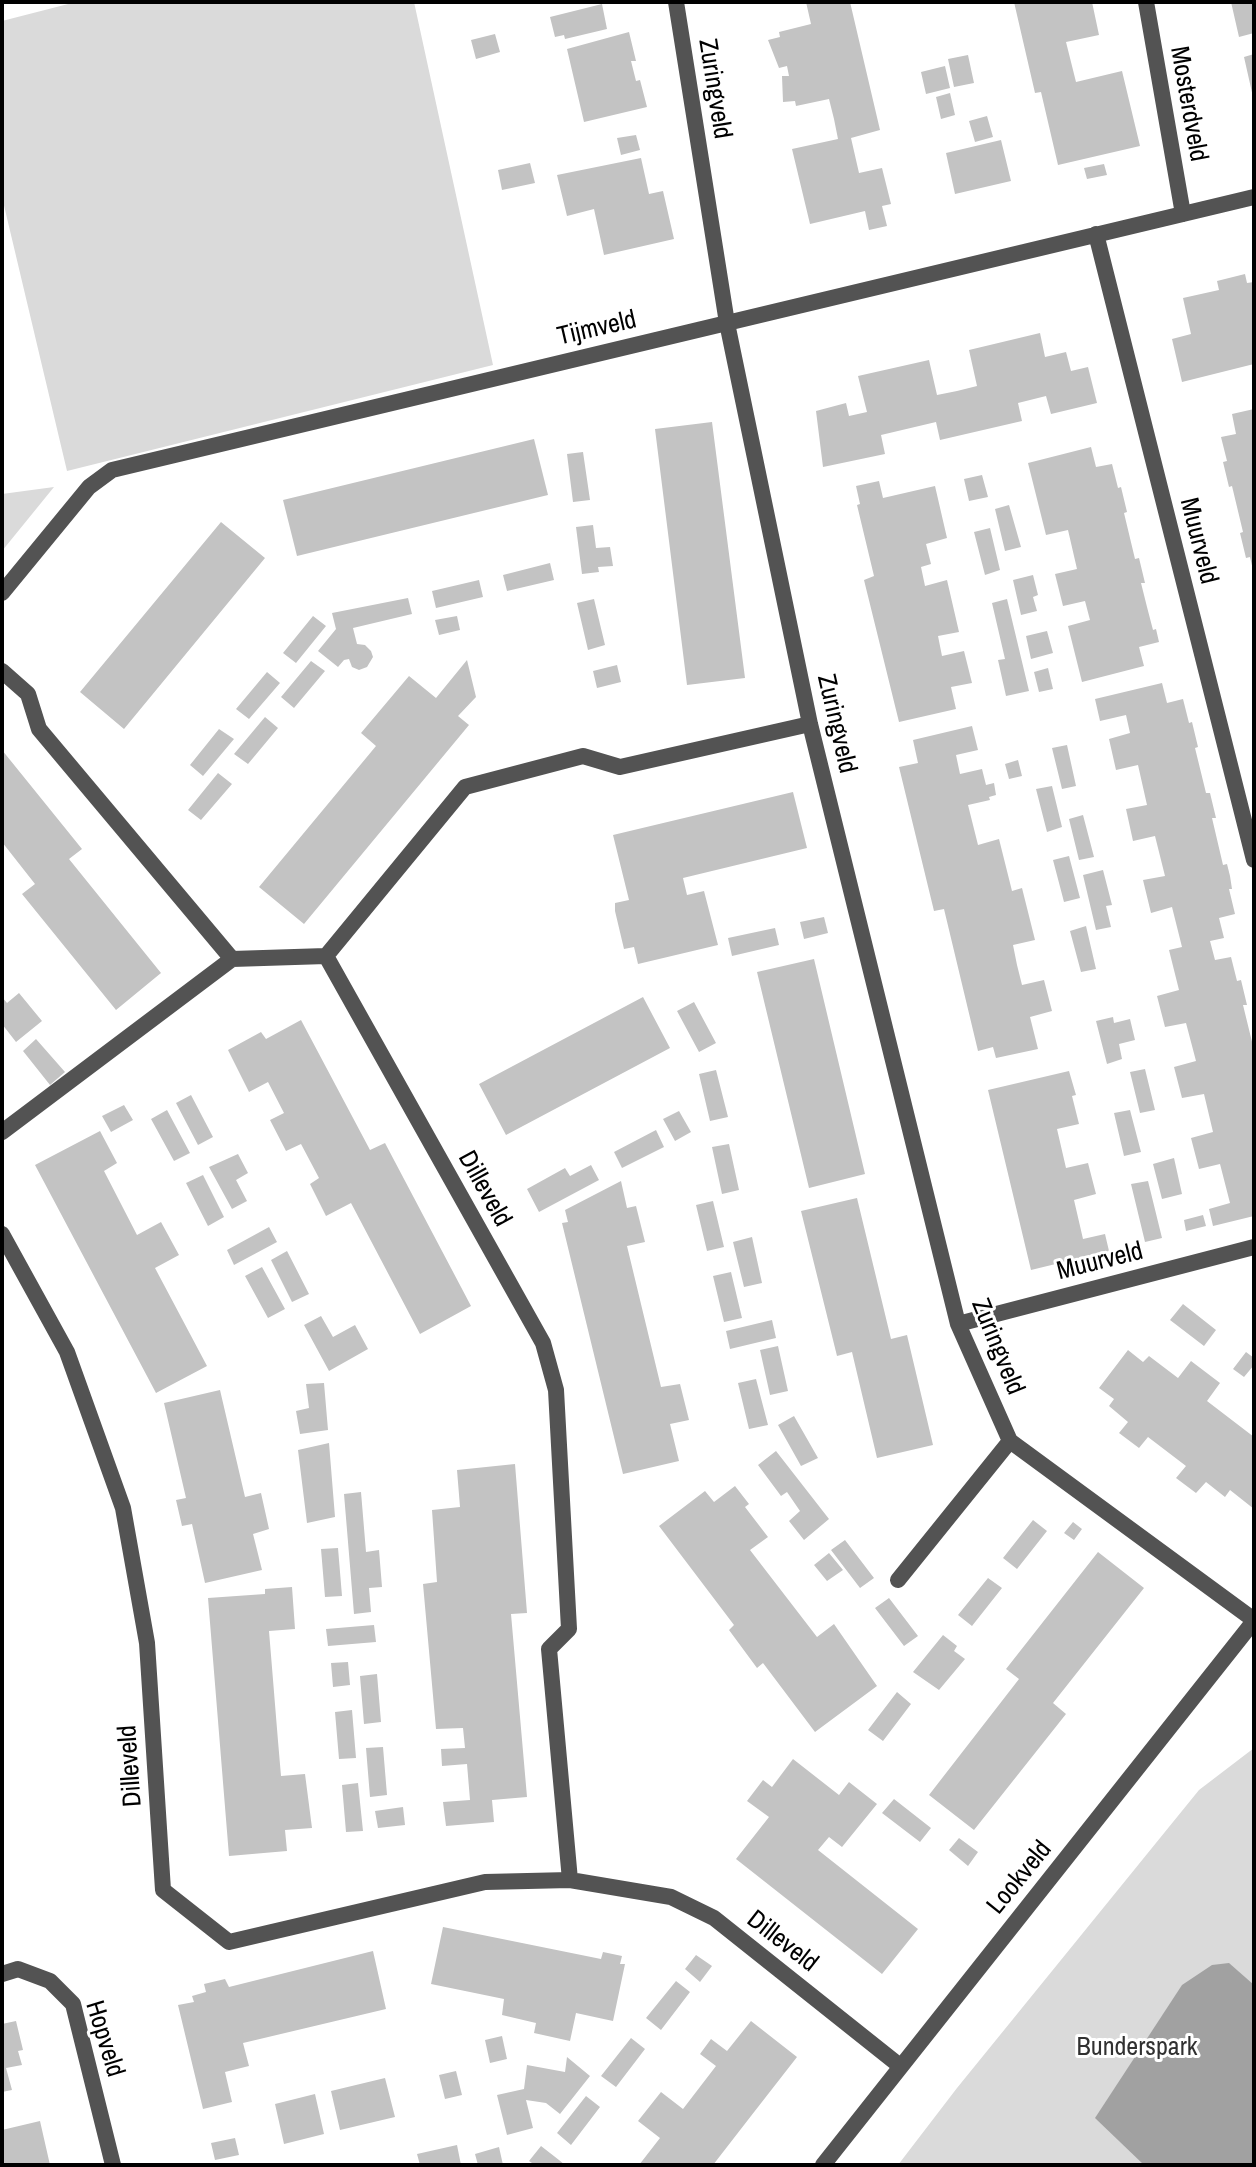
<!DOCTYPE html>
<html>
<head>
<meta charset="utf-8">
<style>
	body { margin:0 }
	#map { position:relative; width:1256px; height:2167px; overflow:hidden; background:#fff; font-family:"Archivo Narrow",sans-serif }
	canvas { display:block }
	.frame { position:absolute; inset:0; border:4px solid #000; pointer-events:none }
</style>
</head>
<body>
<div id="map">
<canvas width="1256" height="2167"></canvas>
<div class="frame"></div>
</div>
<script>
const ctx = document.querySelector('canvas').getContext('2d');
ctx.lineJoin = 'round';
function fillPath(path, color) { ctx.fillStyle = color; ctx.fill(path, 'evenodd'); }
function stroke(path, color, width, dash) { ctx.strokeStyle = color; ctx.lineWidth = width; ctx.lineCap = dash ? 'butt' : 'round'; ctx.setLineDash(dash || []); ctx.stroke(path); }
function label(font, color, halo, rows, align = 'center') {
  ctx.font = font + ' "Archivo Narrow",sans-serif'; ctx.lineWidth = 6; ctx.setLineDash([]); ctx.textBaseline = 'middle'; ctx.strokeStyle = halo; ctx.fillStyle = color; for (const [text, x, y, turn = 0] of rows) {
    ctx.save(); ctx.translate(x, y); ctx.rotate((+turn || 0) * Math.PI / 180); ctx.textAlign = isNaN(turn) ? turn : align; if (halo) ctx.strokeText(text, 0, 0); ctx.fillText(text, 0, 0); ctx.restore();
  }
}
const green = new Path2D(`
	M76 2H414L493 365 67 471 2 197V21Z
	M54 487 2 551V494Z
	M1254 1748V2165H898L957 2088 1199 1790Z`);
const water = new Path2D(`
	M1229 1963 1254 1985V2165H1144L1095 2118 1182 1985 1212 1965Z`);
const building = new Path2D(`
	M806 2H850L880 130 851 138 859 173 882 168 891 204 882 206 887 226 869 230 865 211 810 224 792 149 838 139 834 119 829 99 796 106 795 101 783 102 782 76H789L787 66 779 68 768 40 780 37 779 32 811 24Z
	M1014 2H1092L1099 35 1066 42 1076 82 1122 71 1140 146 1058 165 1041 92 1035 93Z
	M1231 2H1254V33L1239 37Z
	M602 4 607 29 565 39 564 35 555 37 550 17Z
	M629 32 636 61H631L636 81 640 80 647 107 584 122 567 49Z
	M495 34 500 52 476 59 471 40Z
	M1254 54V97H1253L1244 57Z
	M968 55 974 83 954 87 948 59Z
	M945 66 950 88 926 94 921 72Z
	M950 93 955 115 941 119 936 97Z
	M987 116 993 137 975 142 969 121Z
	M636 135 640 150 621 155 617 138Z
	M1001 140 1011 181 955 194 946 153Z
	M641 158 649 194 663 191 674 239 604 255 594 209 567 216 557 175Z
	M530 163 535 183 502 190 498 170Z
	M1104 164 1107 175 1087 179 1084 168Z
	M1245 274 1247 283 1254 282V364L1182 382 1172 339 1191 334 1183 298 1219 290 1217 281Z
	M1040 333 1045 357 1066 352 1071 371 1088 367 1097 403 1051 414 1046 396 1018 403 1022 421 940 440 936 422 881 435 885 454 823 467 816 411 846 403 849 416 867 412 858 376 929 360 937 395 957 391 977 386 969 350Z
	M1254 409V570H1253L1250 557 1246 558 1240 533 1243 532 1232 486 1229 487 1223 462 1227 461 1221 437 1236 434 1232 414Z
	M712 422 745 678 687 685 655 429Z
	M534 439 548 495 297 556 283 500Z
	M1091 447 1096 467 1112 464 1118 488 1121 487 1127 512 1124 513 1135 559 1139 558 1145 583H1141L1147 607 1153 630 1156 629 1159 642 1139 647 1144 666 1082 682 1068 626 1090 620 1085 601 1063 606 1055 574 1077 569 1068 530 1046 535 1028 463Z
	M583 452 590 500 573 502 567 454Z
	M982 475 988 497 969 501 964 479Z
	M879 481 883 498 935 486 947 538 926 544 931 564 921 567 925 586 947 580 959 632 938 636 942 656 964 651 972 683 951 687 956 709 899 722 864 580 874 576 857 505 860 504 856 486Z
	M1009 505 1021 547 1005 551 995 509Z
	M221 522 265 558 124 729 80 692Z
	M593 525 596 548 610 547 613 566 598 567 599 572 582 574 576 527Z
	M990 528 1000 570 985 575 974 532Z
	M550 563 554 580 507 591 503 575Z
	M1033 575 1038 595 1033 597 1037 611 1021 615 1013 580Z
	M479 580 483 597 436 608 432 591Z
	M408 598 412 614 353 628 357 644 365 645 371 651 373 657 367 667 359 670 352 667 349 659 344 660 338 667 318 651 336 629 332 613Z
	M594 599 605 645 588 650 577 603Z
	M1007 599 1029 691 1006 696 998 660 1005 659 992 603Z
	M313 616 326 626 296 663 283 653Z
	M457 616 460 630 439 635 435 620Z
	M1047 631 1053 653 1031 659 1026 636Z
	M467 660 476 697 458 716 469 725 304 924 259 887 376 746 361 733 409 676 436 698Z
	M311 661 325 671 294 708 281 697Z
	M617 665 621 682 597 688 593 671Z
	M1048 668 1053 689 1039 692 1034 672Z
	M267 672 280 683 249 719 236 709Z
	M1162 683 1167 703 1183 699 1189 723 1192 722 1198 747 1195 748 1206 793H1210L1216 818H1212L1223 865 1227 864 1230 876 1232 889H1229L1235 914 1219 918 1224 938 1210 941 1215 960 1231 957 1237 981 1241 980 1247 1005H1243L1254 1050V1216L1213 1226 1209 1209 1230 1203 1220 1164 1199 1169 1191 1138 1213 1132 1204 1094 1182 1098 1174 1067 1196 1061 1186 1023 1165 1027 1157 996 1179 990 1169 950 1182 947 1172 907 1151 913 1143 880 1165 876 1155 836 1133 841 1126 809 1147 805 1138 765 1116 770 1109 739 1130 733 1126 715 1100 721 1095 699Z
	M265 717 278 728 248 764 234 754Z
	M972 726 978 750 956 755 960 774 982 769 986 785 994 783 996 795 989 797 990 800 968 805 978 845 999 839 1012 891 1022 888 1035 940 1013 945 1017 965 1022 985 1044 980 1052 1011 1030 1017 1038 1049 996 1058 993 1047 978 1051 944 909 934 911 899 767 918 763 913 740Z
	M219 729 234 739 203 776 190 765Z
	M1067 745 1076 786 1062 789 1052 748Z
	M2 750 82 849 69 859 161 973 116 1010 22 894 35 884 2 842Z
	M1018 760 1022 776 1009 779 1005 764Z
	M218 773 232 784 201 820 188 810Z
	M1052 786 1062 827 1047 832 1036 789Z
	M793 792 807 848 683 878 687 895 704 891 718 945 638 964 634 947 624 949 615 911V903L629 900 613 835Z
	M1083 815 1094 857 1079 860 1069 819Z
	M1069 856 1080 898 1064 902 1053 860Z
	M1103 870 1112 905 1106 906 1111 927 1096 930 1083 875Z
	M824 917 828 933 804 939 800 922Z
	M1086 926 1096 969 1081 972 1070 931Z
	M775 928 779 945 732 956 728 938Z
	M814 959 865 1174 809 1188 757 972Z
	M19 993 42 1021 16 1042 2 1024V997L7 1003Z
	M643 997 670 1048 506 1135 479 1084Z
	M694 1002 716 1043 699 1052 677 1011Z
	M1113 1017 1114 1023 1130 1019 1135 1040 1119 1044 1122 1059 1107 1064 1096 1021Z
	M301 1020 370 1150 385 1143 471 1306 420 1334 351 1203 326 1216 310 1184 319 1178 301 1144 286 1151 270 1120 284 1113 268 1082 249 1092 228 1050 261 1032 266 1039Z
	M36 1039 65 1072 50 1085 23 1051Z
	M1145 1069 1155 1110 1140 1113 1130 1072Z
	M716 1070 728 1117 710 1121 699 1074Z
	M1069 1071 1076 1095 1072 1096 1079 1124 1057 1129 1066 1168 1088 1163 1096 1194 1074 1200 1083 1239 1105 1234 1109 1251 1031 1270 988 1090Z
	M191 1095 213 1137 198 1145 176 1103Z
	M124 1105 133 1120 111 1132 102 1116Z
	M167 1110 190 1153 174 1161 151 1119Z
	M1130 1110 1141 1152 1124 1156 1114 1113Z
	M679 1111 691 1132 675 1141 663 1119Z
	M656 1130 664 1147 622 1168 614 1152Z
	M100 1131 117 1163 104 1171 137 1235 161 1222 179 1255 155 1268 207 1366 156 1393 35 1165Z
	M729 1144 739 1190 722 1194 712 1147Z
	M238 1154 248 1173 236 1180 247 1201 232 1209 209 1167Z
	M1174 1158 1182 1194 1162 1199 1153 1164Z
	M591 1165 599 1180 539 1212 527 1189 565 1168 570 1176Z
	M203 1175 224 1217 208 1226 186 1183Z
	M621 1181 627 1208 636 1206 645 1242 627 1246 661 1387 680 1384 689 1420 670 1424 679 1461 623 1474 562 1223 568 1222 565 1210Z
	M1148 1181 1162 1238 1145 1242 1131 1184Z
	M857 1198 891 1339 907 1335 933 1445 877 1458 852 1352 837 1356 801 1211Z
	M713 1201 724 1247 707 1251 696 1205Z
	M1203 1215 1206 1226 1186 1231 1184 1220Z
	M269 1227 277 1242 234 1265 227 1250Z
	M752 1237 762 1283 744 1287 733 1242Z
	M287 1251 309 1294 292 1302 271 1260Z
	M262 1267 285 1309 268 1318 245 1276Z
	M731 1272 742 1318 724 1322 713 1276Z
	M1183 1304 1216 1330 1204 1346 1170 1320Z
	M321 1316 333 1337 355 1325 368 1349 329 1371 304 1325Z
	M772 1320 776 1338 730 1349 726 1331Z
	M778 1346 788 1391 770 1395 760 1350Z
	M1128 1350 1143 1362 1149 1356 1178 1378 1191 1361 1220 1383 1207 1401 1254 1437V1509L1230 1490 1225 1497 1206 1482 1196 1493 1176 1478 1186 1466 1148 1437 1139 1448 1119 1433 1128 1422 1109 1406 1114 1399 1099 1388Z
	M1246 1352 1254 1358V1365L1244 1377 1233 1369Z
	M756 1379 768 1425 749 1429 738 1383Z
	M324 1383 328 1430 300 1434 296 1411 309 1408 306 1384Z
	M220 1390 245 1497 261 1493 269 1529 253 1534 262 1570 205 1583 192 1524 182 1526 176 1500 186 1498 164 1403Z
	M794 1416 818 1458 801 1466 778 1425Z
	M329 1443 335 1517 307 1523 298 1450Z
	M776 1451 829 1519 804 1540 789 1521 800 1511 787 1492 781 1496 758 1465Z
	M515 1464 527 1613 511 1614 527 1797 492 1800 494 1822 446 1826 443 1802 470 1800 467 1764 442 1766 441 1749 465 1748 463 1728 436 1729 423 1584 437 1582 432 1510 460 1507 457 1470Z
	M735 1486 749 1504 745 1507 768 1537 750 1550 817 1637 834 1624 877 1686 815 1732 763 1663 757 1668 729 1630 734 1625 659 1526 705 1491 714 1502Z
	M361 1492 366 1552 379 1550 382 1587 369 1588 371 1612 354 1614 344 1494Z
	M1033 1520 1047 1531 1017 1569 1003 1558Z
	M1073 1522 1082 1529 1074 1540 1064 1533Z
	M845 1540 874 1578 860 1588 831 1550Z
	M338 1548 342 1596 325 1597 321 1549Z
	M1098 1552 1144 1588 1053 1703 1066 1714 974 1830 929 1795 1019 1679 1006 1669Z
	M829 1553 843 1570 827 1581 814 1565Z
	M988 1578 1002 1588 972 1626 958 1615Z
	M292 1587 295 1629 269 1631 278 1741 281 1776 305 1774 312 1828 285 1830 287 1851 229 1856 208 1598 265 1594V1589Z
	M889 1598 918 1636 904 1646 875 1608Z
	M374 1625 376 1642 328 1646 326 1629Z
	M943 1635 957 1646 954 1651 965 1659 939 1690 913 1672Z
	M348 1662 350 1685 333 1687 331 1663Z
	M377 1674 381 1722 364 1724 360 1676Z
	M897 1692 911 1704 883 1741 868 1730Z
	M352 1710 356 1758 339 1759 335 1712Z
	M383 1747 387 1795 370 1797 366 1748Z
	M793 1759 839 1795 849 1782 877 1804 842 1847 829 1837 818 1850 918 1929 882 1974 736 1859 769 1817 747 1801 763 1780 772 1787Z
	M358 1783 363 1831 346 1832 342 1785Z
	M894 1799 931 1828 920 1842 882 1813Z
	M403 1807 405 1825 378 1828 375 1811Z
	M959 1838 978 1852 968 1866 949 1850Z
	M443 1927 601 1959 603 1952 622 1956 620 1964H625L613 2021 576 2013 570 2041 534 2033 536 2023 502 2015 504 1999 431 1984Z
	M373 1951 386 2009 243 2043 249 2066 225 2072 232 2102 203 2109 178 2005 194 2002 192 1996 206 1992 204 1984 225 1979 229 1987Z
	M696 1955 712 1966 700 1982 685 1969Z
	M676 1981 690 1992 661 2030 646 2018Z
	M16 2021 23 2050 18 2051 22 2065 6 2068 12 2090 2 2092V2024Z
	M751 2021 797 2057 751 2116 713 2165H639L660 2138 638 2121 661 2092 683 2109 716 2066 700 2054 711 2039 727 2051Z
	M502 2036 507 2059 490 2063 485 2040Z
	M631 2038 645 2049 616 2087 601 2076Z
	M567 2057 590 2076 560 2114 546 2103 526 2100 533 2128 507 2135 497 2095 524 2089 527 2065 565 2072Z
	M456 2071 462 2095 445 2099 439 2075Z
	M385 2078 395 2117 340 2130 331 2091Z
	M315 2094 324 2134 284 2144 275 2104Z
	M586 2096 600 2107 571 2145 557 2133Z
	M40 2121 50 2165H2V2130Z
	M235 2138 239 2155 215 2160 211 2143Z
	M457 2145 461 2165H420L417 2154Z
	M541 2146 559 2160 565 2165H535L529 2161Z
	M499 2147 503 2165H478L475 2154Z`);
const street = new Path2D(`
	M676 2 727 323 810 724 958 1324 1010 1441 1254 1620
	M1146 2 1183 214
	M1096 234 1254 860
	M2 593 89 487 112 470 1254 197
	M2 671 28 694 39 729 232 959
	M326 956 543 1343 556 1390 569 1629 549 1649 570 1880
	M2 1132 232 959 326 956 465 787 583 756 620 767 810 724
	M2 1234 67 1352 123 1508 147 1643 163 1890 229 1942 485 1882 570 1880 671 1897 714 1918 900 2066
	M958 1324 1254 1247
	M898 1580 1010 1441
	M2 1974 18 1969 50 1981 73 2004 113 2165
	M823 2165 1254 1621`);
const streetNames = [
	["Zuringveld",714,89,81],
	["Mosterdveld",1188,104,80],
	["Tijmveld",597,329,-13],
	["Muurveld",1198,541,76],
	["Zuringveld",836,724,77],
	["Dilleveld",484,1189,61],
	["Muurveld",1100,1262,-14],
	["Zuringveld",997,1347,68],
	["Dilleveld",131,1766,-94],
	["Lookveld",1020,1878,-51],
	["Dilleveld",782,1942,38],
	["Hopveld",104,2039,73]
];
const parkNames = [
	["Bunderspark",1137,2048]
];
fillPath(green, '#dadada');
fillPath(water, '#a1a1a1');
fillPath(building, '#c3c3c3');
stroke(street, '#535353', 16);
label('26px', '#000', '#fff', streetNames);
label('26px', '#313131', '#fff', parkNames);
</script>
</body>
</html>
